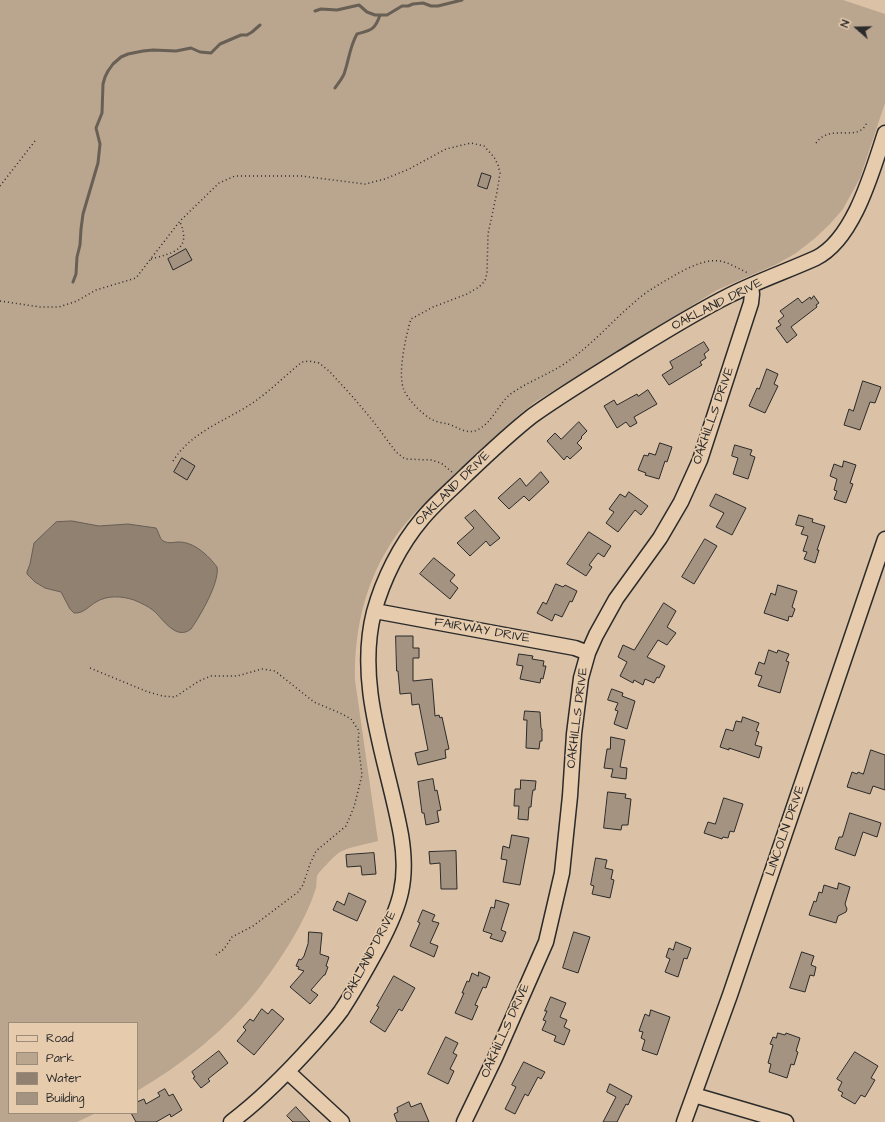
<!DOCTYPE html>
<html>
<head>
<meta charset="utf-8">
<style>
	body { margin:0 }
	#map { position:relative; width:885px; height:1122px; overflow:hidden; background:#dbc1a5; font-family:"Architects Daughter",sans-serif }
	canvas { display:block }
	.legend { position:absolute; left:8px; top:1022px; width:130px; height:92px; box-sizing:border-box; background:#e6cbad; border:1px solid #9b8b79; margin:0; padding:5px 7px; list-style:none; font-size:12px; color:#2b2b2b }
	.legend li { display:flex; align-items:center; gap:8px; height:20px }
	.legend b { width:20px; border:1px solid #9b8b79 }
	.north { position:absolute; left:837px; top:8px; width:40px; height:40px; -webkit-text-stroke:3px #e6cbad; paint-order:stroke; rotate:290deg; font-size:11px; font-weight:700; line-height:16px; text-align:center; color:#2b2b2b }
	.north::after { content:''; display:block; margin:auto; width:14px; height:18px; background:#2b2b2b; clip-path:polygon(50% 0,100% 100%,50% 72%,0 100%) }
</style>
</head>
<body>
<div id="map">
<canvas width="885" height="1122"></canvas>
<ul class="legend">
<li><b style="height:5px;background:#e6cbad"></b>Road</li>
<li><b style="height:11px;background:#baa58f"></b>Park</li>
<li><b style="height:11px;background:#908171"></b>Water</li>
<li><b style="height:11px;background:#a49380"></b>Building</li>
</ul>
<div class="north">N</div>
</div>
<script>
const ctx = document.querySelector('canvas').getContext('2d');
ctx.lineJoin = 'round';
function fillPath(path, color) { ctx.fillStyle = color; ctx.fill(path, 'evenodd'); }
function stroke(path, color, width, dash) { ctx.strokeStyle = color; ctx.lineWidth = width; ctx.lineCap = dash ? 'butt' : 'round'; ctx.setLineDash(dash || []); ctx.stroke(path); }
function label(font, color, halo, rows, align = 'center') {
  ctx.font = font + ' "Architects Daughter",sans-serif'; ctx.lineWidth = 3.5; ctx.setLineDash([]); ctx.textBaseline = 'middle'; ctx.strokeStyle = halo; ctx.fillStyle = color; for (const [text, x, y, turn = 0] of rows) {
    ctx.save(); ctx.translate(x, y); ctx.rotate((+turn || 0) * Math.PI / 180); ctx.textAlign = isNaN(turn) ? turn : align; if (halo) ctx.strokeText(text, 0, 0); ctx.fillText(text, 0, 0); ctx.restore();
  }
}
const green = new Path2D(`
	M0 0H843L885 14V103L860 178 843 209 829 225 814 239 796 253 777 264 717 290 535 402 519 415C496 437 472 459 448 481 432 496 415 511 401 529 367 573 354 626 355 680L378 841C367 844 349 847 340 852 336 854 318 873 317 876 316 880 317 884 316 888 305 923 281 959 259 988 226 1030 183 1064 137 1091V1023H9V1113H96L77 1122H0Z`);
const water = new Path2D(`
	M72 521 99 526 128 524 156 528C159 532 159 538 163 541 169 544 173 542 179 542 194 542 208 555 217 567 220 582 200 616 191 629 176 641 163 619 154 611 148 606 141 603 134 600 122 596 107 595 96 602 89 606 83 614 74 613L70 609 61 592 45 588 35 582 27 574V572L30 564 34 543 56 522Z`);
const stream = new Path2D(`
	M315 11 321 9 337 10 359 5 367 12 375 15H387L402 6H408L413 4 423 3 431 6H438L462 0
	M335 88C338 83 344 77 345 71 349 59 350 46 357 34 371 30 375 30 380 15
	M73 282 76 274 77 257 80 245 81 229 83 214 98 163 100 144 96 128 102 113 103 84 105 77 108 71 113 64 121 57 128 54 143 51 153 50 176 51 191 48 200 52 211 53 220 44 241 35H247L252 32 260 25`);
const building = new Path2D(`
	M482 173 491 176 487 189 478 186Z
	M186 249 192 260 173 270 168 259Z
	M814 296 819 303 816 305 817 307 791 327 797 335 787 343 776 328 781 325 778 321 784 316 780 311 798 298 802 303 810 297 811 299Z
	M704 342 709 350 704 354 706 358 700 362 702 365 669 385 662 375 673 368 670 362Z
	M767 369 778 374 774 384 778 386 765 413 749 406 757 388 759 389Z
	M863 381 881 387 875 403 870 402 860 430 844 425 849 409 853 411Z
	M648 390 657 404 634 417 637 423 630 427 626 422 617 428 604 406 614 400 617 405 637 394 638 396Z
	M579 422 587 431 581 437 582 438 577 443 582 448 570 459 567 456 564 460 547 441 555 433 561 439Z
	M660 443 672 447 667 462 665 461 659 479 645 475 646 473 638 470 644 455 648 456 649 453 655 455Z
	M735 445 752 450 750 455 755 457 748 479 733 474 738 458 732 456Z
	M182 458 195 466 187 480 174 472Z
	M844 461 856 465 850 483 853 484 846 503 834 499 837 491 834 490 837 479 830 476 834 464 842 467Z
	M541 472 549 482 529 501 524 496 509 509 498 498 520 478 526 486Z
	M629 492 648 506 641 515 635 510 618 532 606 523 614 512 609 509 620 494 625 497Z
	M716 494 746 508 732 535 716 527 724 513 710 506Z
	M475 510 500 538 490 546 486 541 470 556 457 543 474 528 465 518Z
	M799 515 813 519 812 522 825 526 817 550H819L815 563 804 559 807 552 803 551 808 536 801 534 804 527 796 525Z
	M589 532 611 546 604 557 598 553 589 565 592 567 586 576 567 564Z
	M705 539 717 546 694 584 682 577Z
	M434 558 455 575 450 581 458 588 450 599 420 574Z
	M556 584 563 587 565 585 577 591 572 602 570 601 562 617 555 614 552 621 537 613 543 602 546 604Z
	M778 585 797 591 792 607 795 609 792 617 789 616 788 621 764 613 771 593 775 595Z
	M664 603 676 611 667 627 676 633 667 645 658 640 647 657 665 666 659 678 657 677 654 683 645 679 643 685 634 680 633 683 620 676 627 662 618 657 623 645 634 650Z
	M396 636H413V648H419V658H413V681L432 679 435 716 439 715 440 718 442 717 449 749 445 750 446 758 418 765 415 753 428 750 419 704 412 705 411 693 400 694 398 671H397Z
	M769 650 777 653 778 650 789 654 786 661 789 662 780 693 758 686 762 676 755 674 759 662 764 664Z
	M519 654 533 656 532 659 544 661 543 666H546L543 679 541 678 540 683 520 679 523 666 517 665Z
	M612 689 623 693 622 696 635 701 627 729 614 724 618 711 615 710 618 703 608 700Z
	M525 711 540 712 541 728 542 729V741H540L539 749 526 748 527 720H524Z
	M743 717 759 723 756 731 759 732 755 745 762 747 759 758 729 748V750L720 747 726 729 733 731 736 721 741 722Z
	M611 737 625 740 620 767 627 768 626 779 611 777 613 769 604 768 607 749H610Z
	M871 750 885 755V790L873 786 870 794 847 787 852 772 857 774 858 772 863 774Z
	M433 779 435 791 437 790 441 810 437 811 439 822 426 825 424 813H422L418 782Z
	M521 780 536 781 535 790H533L532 796 531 807H529L528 820 518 819 519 806H514L515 789H520Z
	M608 792 626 794 625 798 631 799 628 825H622L621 830 604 828Z
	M724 798 743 804 734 832 730 831 728 838 723 837 722 839 704 833 708 822 715 824Z
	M850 813 881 823 877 837 863 832 855 856 835 849 839 837H842Z
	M512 835 529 838 520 885 503 882 507 860 501 859 503 846 509 848Z
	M456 851 457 889H441L440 863 430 864 429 852Z
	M374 853 376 874 362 875 361 866 347 867 346 855Z
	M596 858 607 860 605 868 613 870 611 879 614 880 610 898 592 894 594 886 591 885Z
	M839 883 850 887 845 904 847 909 846 912 838 916 836 923 809 915 814 901 816 902 819 892 822 893 824 885 837 889Z
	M349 893 366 901 357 921 333 910 337 901 344 905Z
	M496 900 509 904 501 930 506 932 502 942 490 938 492 934 483 931 491 907 494 908Z
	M423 910 435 915 432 921 439 923 430 943 438 946 434 957 410 946 420 923 418 922Z
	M309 932 322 933 320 954 329 957 326 966 328 967 325 975H324L311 990 318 995 310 1004 290 987 304 971 298 969 299 967 296 966 299 959 301 960 304 956 308 944Z
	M574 932 590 937 578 973 563 968Z
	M676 942 691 948 687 959 684 958 678 977 665 972 670 959 666 957 669 948 673 950Z
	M802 952 814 956 811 965 816 967 814 976 810 975 805 992 790 988Z
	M479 972 490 977 486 988 483 987 475 1005 478 1006 472 1020 455 1013 464 993H462L467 981 469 982 472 973 478 976Z
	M394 976 415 988 402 1011 399 1009 385 1032 370 1022 379 1007 377 1006Z
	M551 997 566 1003 560 1017 567 1020 564 1027 570 1030 564 1045 554 1041 556 1036 542 1030 546 1021 543 1020 547 1011H545Z
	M262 1009 268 1014 272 1009 284 1019 254 1055 237 1041 246 1030 243 1027 250 1019 253 1021Z
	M651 1010 670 1017 657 1055 642 1050 645 1040 641 1038 643 1032 639 1031 645 1014 649 1016Z
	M778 1033 785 1035 786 1033 800 1038 796 1051 798 1052 794 1065 791 1064 787 1078 769 1072 771 1064 768 1063 773 1045 770 1044 773 1037 776 1038Z
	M446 1037 458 1043 453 1053 457 1055 450 1069 454 1071 448 1084 428 1074Z
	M219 1051 228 1063 208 1079 210 1081 201 1088 193 1078 195 1077 192 1072Z
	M855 1052 878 1066 871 1078 875 1080 865 1097 861 1095 855 1104 841 1096 843 1093 838 1090 842 1082 837 1079Z
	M524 1062 545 1072 541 1079 538 1077 528 1096 525 1094 515 1114 505 1109 516 1087 512 1085Z
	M610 1084 632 1096 628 1105 626 1104 617 1122H603L616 1097 607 1092Z
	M165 1089 169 1096 173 1094 182 1110 171 1117 170 1114 156 1122H136L131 1113H137V1102L144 1099 146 1104 160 1096 158 1093Z
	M409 1102 411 1107 421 1103 429 1122H397L394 1114 398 1112 397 1108Z
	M296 1107 310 1122H293L287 1116Z`);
const path = new Path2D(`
	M816 143C831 122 859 144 867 122
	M0 186 35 141
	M151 259C173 253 192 250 180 222
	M0 301 40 307H59L77 301 96 290 136 278 180 221 219 183 235 176H301L365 184 385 179 409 169 446 149 471 143 484 146 494 157 498 165 500 173 497 192 488 234 487 273 485 281 479 287 467 294 433 307 411 319C406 335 397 375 404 390 409 401 421 413 431 419 436 422 443 423 448 424 458 427 467 435 477 430 493 423 498 403 512 393 529 381 550 374 567 362 593 344 613 320 637 300 648 290 662 283 675 275 688 268 704 259 720 261 730 263 739 269 748 273
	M173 461C192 431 226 421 254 402 271 390 286 375 302 362L309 361 319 363 329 371 352 396 373 421 396 452 405 459 431 460 441 463 452 472
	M90 668 148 692 163 696 175 697 199 681 211 676H237L262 669 275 671 314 702 340 713 351 719 359 731 358 742 362 775 354 807 346 826 316 851 310 864 303 885 298 892 253 926 232 937 224 949 216 955`);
const minor = new Path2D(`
	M375 611 575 648 588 653
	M288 1072 342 1122
	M694 1095 786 1122
	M231 1122C262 1099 289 1071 315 1042 324 1032 333 1022 341 1011 355 990 367 968 379 946 388 929 397 911 401 892 405 874 404 853 401 835 388 762 355 686 374 612 383 579 400 545 422 519 435 503 452 489 467 474 488 454 509 434 532 416 560 396 590 378 620 359 656 337 692 314 730 295 758 281 787 271 816 258 854 239 872 172 885 133
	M464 1122 495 1058 546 942 562 873 570 796 574 734 581 678 588 653 596 635 616 599 660 538 681 502 700 460 751 303 752 294 751 286
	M684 1122 730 995 885 539`);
const streetNames = [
	["OAKLAND DRIVE",717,305,-27],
	["OAKHILLS DRIVE",714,416,-71],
	["OAKLAND DRIVE",453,489,-45],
	["FAIRWAY DRIVE",482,631,10],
	["OAKHILLS DRIVE",578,718,-83],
	["LINCOLN DRIVE",786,831,-71],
	["OAKLAND DRIVE",370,956,-62],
	["OAKHILLS DRIVE",506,1031,-66]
];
fillPath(green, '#baa58f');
fillPath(water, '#908171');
stroke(water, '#685f55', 1);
stroke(stream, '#685f55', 3);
fillPath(building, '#a49380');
stroke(building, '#2b2b2b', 1);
stroke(minor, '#2b2b2b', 17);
stroke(path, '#2b2b2b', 1.5, [1, 3]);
stroke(minor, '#e6cbad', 14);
label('13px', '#2b2b2b', '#e6cbad', streetNames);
</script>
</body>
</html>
